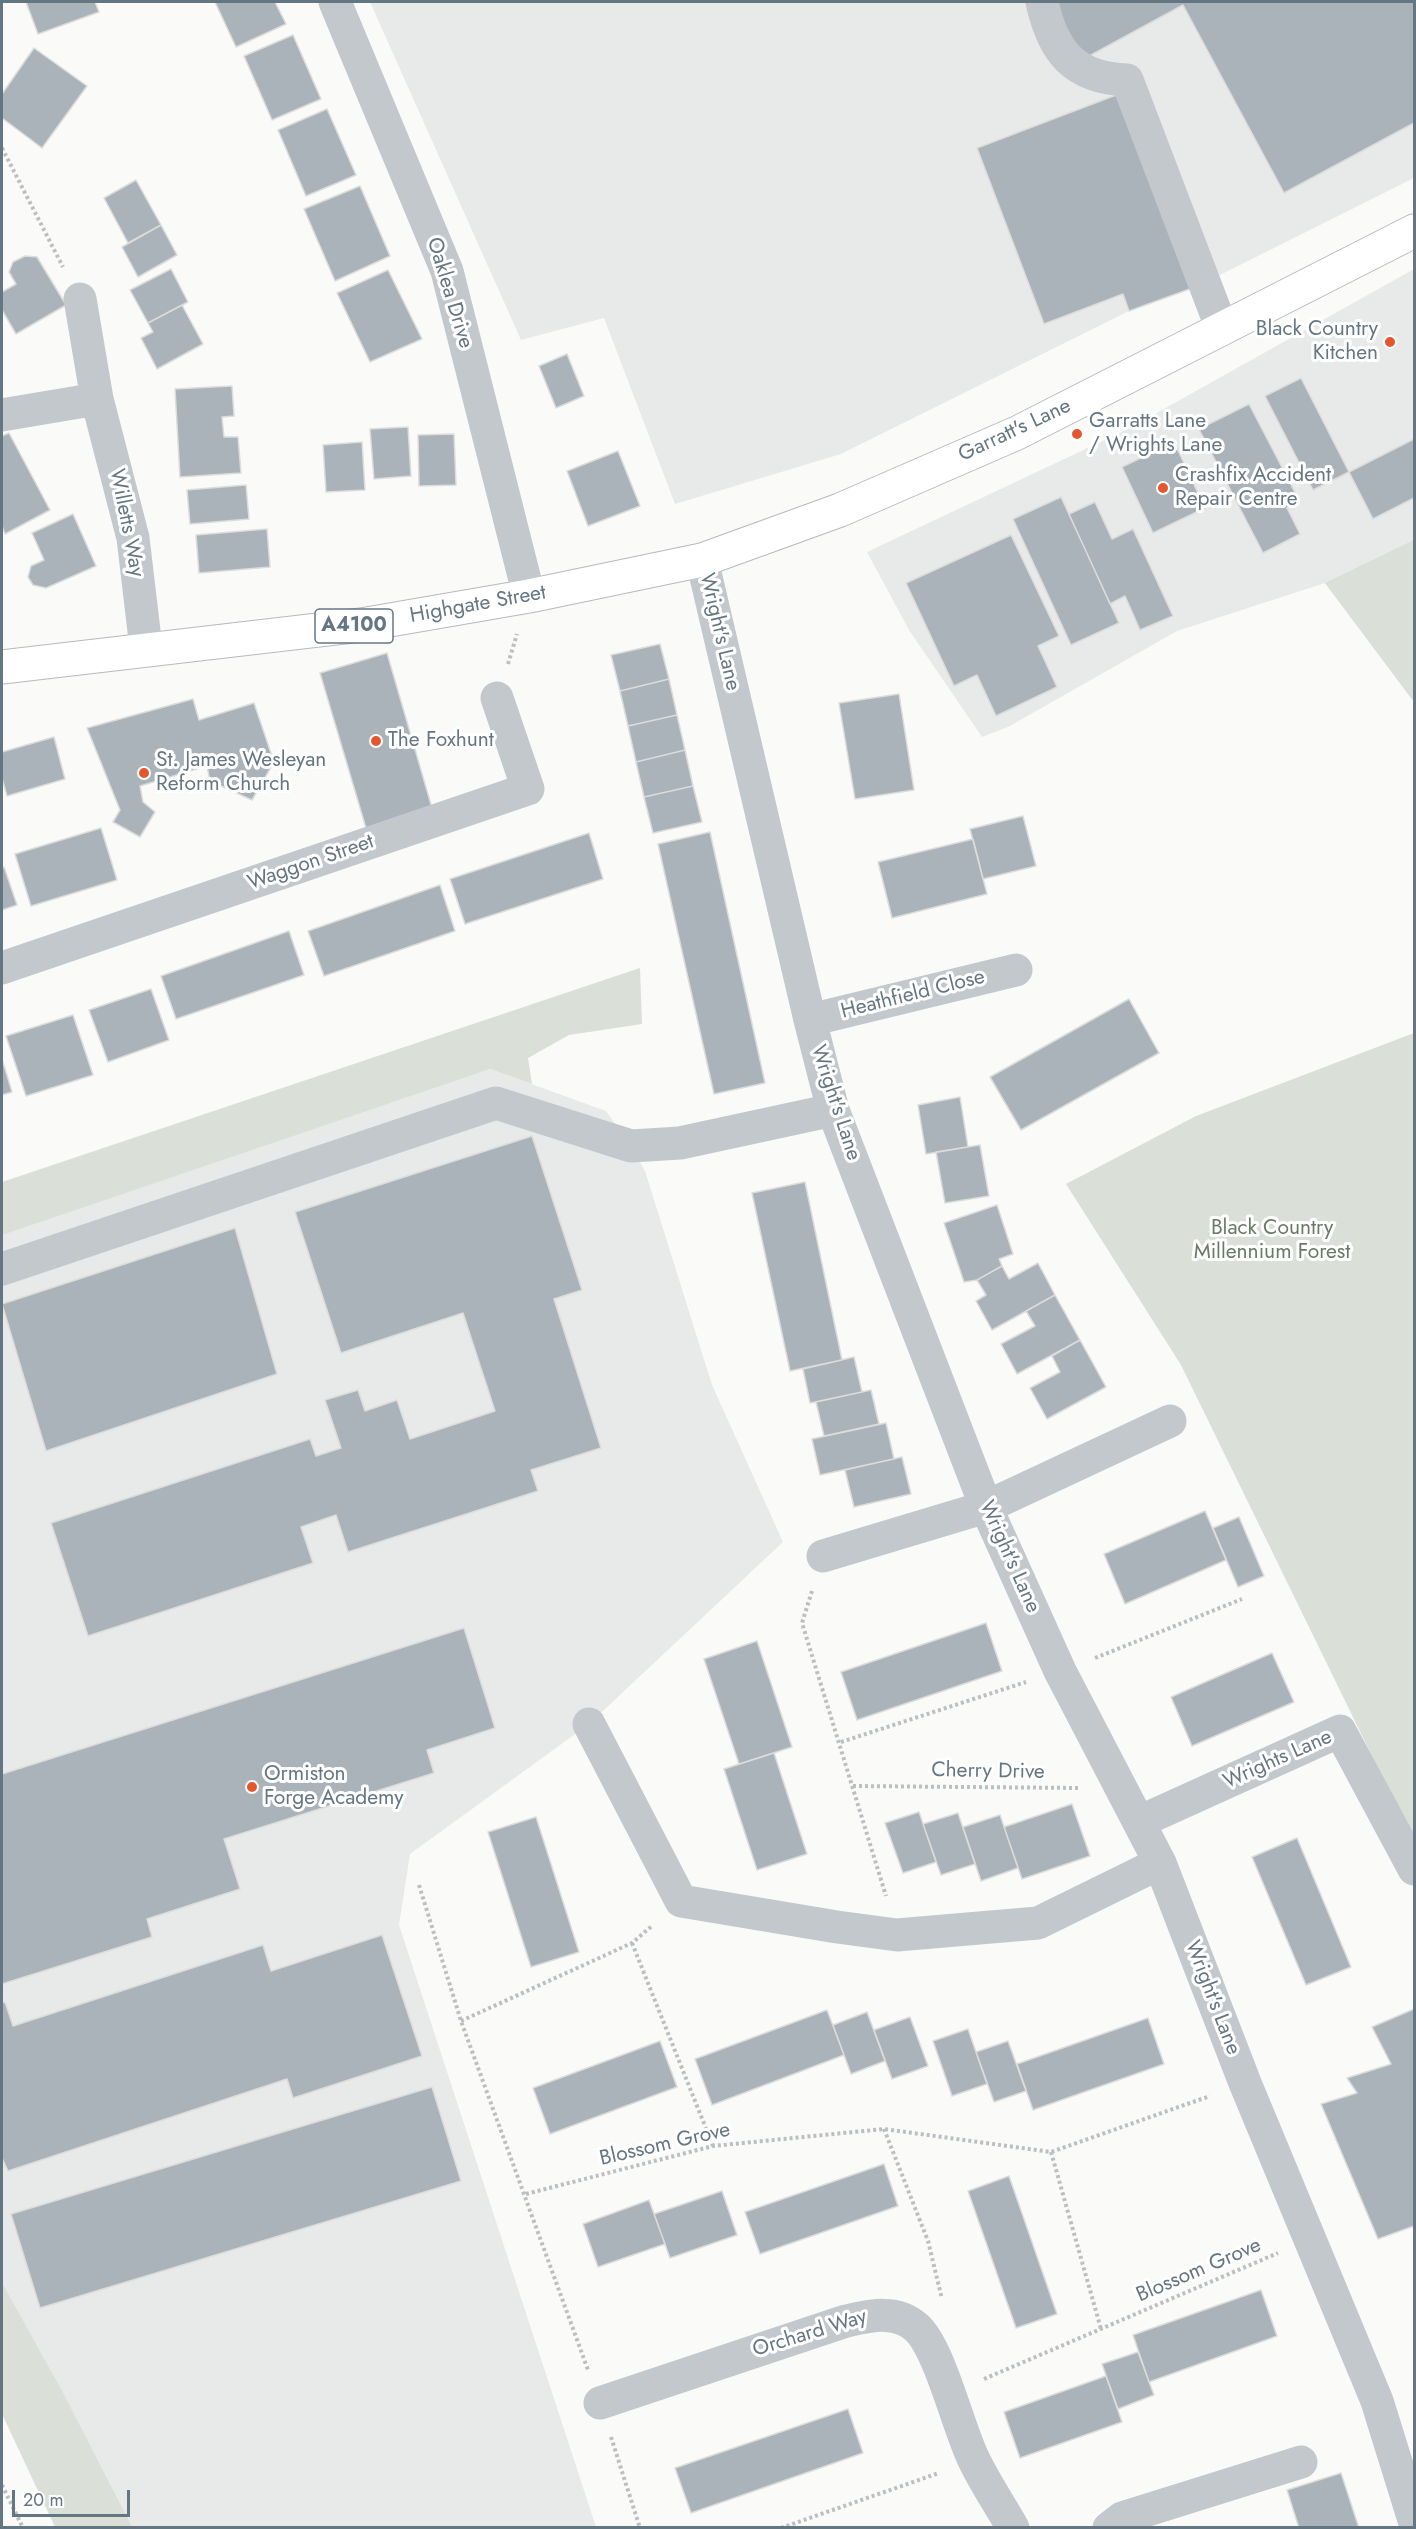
<!DOCTYPE html>
<html>
<head>
<meta charset="utf-8">
<style>
	body { margin:0 }
	#map { position:relative; width:1416px; height:2529px; overflow:hidden; background:#fafaf8; font-family:Jost,sans-serif }
	canvas { display:block }
	.frame { position:absolute; inset:0; border:3px solid #657683; pointer-events:none }
	.scale { position:absolute; left:12px; top:2490px; width:118px; height:27px; box-sizing:border-box; border:3px solid #657683; border-top:0; padding-left:8px; font-size:18px; line-height:21px; white-space:nowrap; color:#657683; -webkit-text-stroke:4px #fff; paint-order:stroke }
</style>
</head>
<body>
<div id="map">
<canvas width="1416" height="2529"></canvas>
<div class="frame"></div>
<div class="scale">20 m</div>
</div>
<script>
const ctx = document.querySelector('canvas').getContext('2d');
ctx.lineJoin = 'round';
function fillPath(path, color) { ctx.fillStyle = color; ctx.fill(path, 'evenodd'); }
function stroke(path, color, width, dash) { ctx.strokeStyle = color; ctx.lineWidth = width; ctx.lineCap = dash ? 'butt' : 'round'; ctx.setLineDash(dash || []); ctx.stroke(path); }
function label(font, color, halo, rows, align = 'center') {
  ctx.font = font + ' Jost,sans-serif'; ctx.lineWidth = 6; ctx.setLineDash([]); ctx.textBaseline = 'middle'; ctx.strokeStyle = halo; ctx.fillStyle = color; for (const [text, x, y, turn = 0] of rows) {
    ctx.save(); ctx.translate(x, y); ctx.rotate((+turn || 0) * Math.PI / 180); ctx.textAlign = isNaN(turn) ? turn : align; if (halo) ctx.strokeText(text, 0, 0); ctx.fillText(text, 0, 0); ctx.restore();
  }
}
const built = new Path2D(`
	M370 2H1414V178L1198 286 1129 311 841 454 675 504 604 318 521 340Z
	M1414 269V702L1325 583 1177 631 1008 727 982 737 909 630 867 552 1128 429Z
	M490 1069 606 1111 631 1146 645 1171 712 1385 783 1542 589 1724 410 1854 399 1925 596 2527H91L2 2327V1229Z`);
const green = new Path2D(`
	M1414 540V702L1325 583Z
	M640 968 642 1024 569 1035 528 1058 532 1084 490 1069 2 1235V1182Z
	M1414 1033V1842L1181 1365 1066 1184 1196 1116Z
	M2 2283 61 2389 132 2527H55L2 2414Z`);
const building = new Path2D(`
	M26 2H95L99 12 38 34Z
	M215 2H275L286 24 236 47Z
	M1052 2H1414V123L1284 193 1183 5 1080 61Z
	M293 35 321 99 272 120 244 56Z
	M34 48 87 86 42 148 2 118V94Z
	M1124 92 1198 286 1129 311 1123 294 1044 324 977 148Z
	M327 109 356 175 306 196 278 130Z
	M136 180 161 225 128 243 104 198Z
	M360 186 390 256 335 281 304 209Z
	M161 225 177 255 138 277 122 247Z
	M25 256 37 257 66 305 16 334 2 310V292L16 284 9 272 13 262Z
	M171 269 188 302 148 323 130 290Z
	M388 270 422 339 370 362 337 293Z
	M182 305 203 344 157 369 141 338 153 332 148 323Z
	M567 354 584 396 556 408 539 366Z
	M1301 378 1349 472 1313 490 1265 396Z
	M232 386 234 416 222 417 224 437H238L241 473 180 477 175 389Z
	M1249 404 1300 502 1287 508 1300 534 1263 553 1199 429Z
	M408 427 411 476 374 479 370 429Z
	M9 433 50 510 5 534 2 526V436Z
	M454 434 456 485 419 486 418 435Z
	M1414 439V498L1373 519 1349 472Z
	M362 442 365 490 326 492 323 445Z
	M1174 442 1205 508 1153 533 1122 467Z
	M618 451 640 506 588 526 567 471Z
	M246 485 249 519 190 524 187 490Z
	M1061 497 1119 623 1071 645 1013 519Z
	M1095 502 1112 539 1133 529 1173 616 1140 630 1125 596 1110 604 1069 514Z
	M73 514 96 566 46 588 33 585 28 577 31 566 44 560 32 533Z
	M267 529 270 567 199 573 196 535Z
	M1011 535 1059 636 1038 646 1057 687 996 716 977 675 954 686 906 583Z
	M660 644 669 679 620 691 611 655Z
	M387 653 432 808 366 828 320 673Z
	M669 679 677 715 628 726 620 691Z
	M899 694 914 790 855 799 839 703Z
	M193 699 199 720 254 703 274 762 252 800 210 781 207 766 140 786 143 802 155 812 140 837 113 822 120 810 87 728Z
	M677 715 685 750 636 762 628 726Z
	M54 737 65 779 7 796 2 778V752Z
	M685 750 693 786 644 797 636 762Z
	M693 786 702 822 653 833 644 797Z
	M1023 816 1036 866 983 879 970 829Z
	M101 828 117 880 31 906 15 854Z
	M710 832 765 1083 714 1094 658 844Z
	M589 833 603 879 465 924 450 879Z
	M973 839 987 894 892 918 878 862Z
	M4 867 17 905 2 910V868Z
	M440 885 455 931 324 976 308 931Z
	M289 931 304 975 176 1019 161 976Z
	M151 989 169 1040 108 1062 89 1010Z
	M1129 999 1159 1053 1021 1130 990 1077Z
	M73 1015 93 1075 26 1096 6 1036Z
	M2 1059 12 1092 2 1095Z
	M960 1097 968 1147 926 1154 918 1105Z
	M532 1136 582 1290 554 1299 601 1448 531 1470 538 1491 348 1552 336 1515 301 1527 313 1563 88 1636 51 1523 310 1439 316 1456 341 1448 325 1400 358 1390 365 1411 397 1400 410 1439 495 1411 463 1313 341 1353 295 1212Z
	M980 1145 989 1196 945 1203 936 1152Z
	M805 1182 842 1360 790 1371 752 1193Z
	M997 1205 1013 1254 999 1259 1002 1266 977 1280 964 1282 944 1223Z
	M235 1228 277 1374 46 1451 2 1304Z
	M1038 1263 1055 1295 992 1330 976 1301 986 1295 977 1280 1002 1266 1009 1279Z
	M1055 1295 1080 1340 1017 1374 1001 1344 1035 1326 1026 1311Z
	M1080 1340 1106 1387 1047 1419 1030 1388 1060 1372 1052 1356Z
	M854 1357 862 1392 810 1403 803 1369Z
	M871 1390 879 1424 824 1436 816 1402Z
	M886 1423 894 1459 820 1475 812 1439Z
	M902 1457 911 1494 854 1507 845 1470Z
	M1205 1511 1226 1560 1125 1604 1104 1554Z
	M1239 1517 1264 1576 1238 1587 1213 1528Z
	M986 1623 1002 1671 857 1720 841 1672Z
	M464 1628 495 1728 427 1750 434 1773 224 1839 240 1889 147 1919 152 1937 2 1984V1774Z
	M757 1641 792 1747 739 1764 704 1659Z
	M1272 1653 1294 1702 1192 1746 1171 1697Z
	M774 1753 807 1854 757 1870 724 1769Z
	M1072 1804 1090 1856 1022 1879 1004 1827Z
	M919 1812 936 1862 903 1873 885 1823Z
	M958 1813 975 1864 941 1875 923 1824Z
	M1000 1815 1018 1868 981 1881 963 1827Z
	M536 1817 579 1952 531 1967 488 1832Z
	M1297 1838 1351 1967 1306 1985 1252 1857Z
	M382 1935 422 2056 293 2098 287 2079 8 2171 2 2158V2003L5 2002 13 2026 263 1945 271 1971Z
	M1414 2009V2226L1378 2239 1321 2104 1357 2093 1347 2078 1391 2064 1372 2027Z
	M827 2010 844 2055 712 2105 695 2059Z
	M867 2012 885 2061 851 2074 833 2025Z
	M910 2017 928 2066 892 2079 874 2030Z
	M1148 2018 1164 2064 1033 2110 1017 2064Z
	M968 2029 987 2084 952 2096 933 2041Z
	M660 2041 677 2087 550 2134 533 2088Z
	M1008 2041 1026 2091 994 2102 976 2052Z
	M432 2087 461 2181 40 2308 11 2214Z
	M884 2164 898 2206 760 2254 745 2212Z
	M1009 2176 1057 2314 1016 2328 968 2191Z
	M722 2191 737 2235 670 2258 654 2214Z
	M649 2200 665 2244 598 2267 583 2224Z
	M1261 2290 1277 2336 1149 2382 1133 2335Z
	M1138 2352 1154 2395 1118 2409 1102 2364Z
	M1106 2376 1122 2422 1020 2458 1004 2412Z
	M848 2409 863 2453 691 2513 675 2468Z
	M1341 2473 1359 2528H1299L1287 2490Z`);
const path = new Path2D(`
	M2 148 63 267
	M508 664 517 634
	M812 1591 802 1623 886 1896
	M1095 1658 1242 1599
	M841 1742 1026 1682
	M853 1786 1079 1788
	M419 1885 461 2021 588 2370
	M632 1943 713 2146
	M461 2021 632 1943 653 1925
	M884 2129 928 2241 942 2299
	M1051 2152 1101 2329
	M526 2194 713 2146 884 2129 1051 2152 1210 2096
	M984 2379 1278 2253
	M611 2437 640 2528
	M2 2485 23 2528
	M781 2528 939 2473`);
const minor = new Path2D(`
	M335 2 447 271 529 596
	M1042 2C1053 52 1074 78 1127 80L1222 329
	M80 299 97 399 133 538 146 648
	M2 415 97 399
	M702 560 810 1020 833 1110 986 1507 1060 1671 1160 1863 1245 2083 1377 2401 1414 2520
	M2 968 528 789 497 698
	M810 1020 1016 970
	M2 1269 496 1103 631 1146 680 1143 833 1110
	M823 1556 986 1507 1170 1421
	M589 1724 681 1901 837 1927 897 1935 1038 1923 1160 1863
	M1139 1822 1340 1731 1414 1869
	M600 2403 846 2321C869 2316 896 2309 916 2327 940 2348 958 2428 974 2460 985 2483 1000 2505 1013 2528
	M1109 2528 1122 2518 1301 2462`);
const major = new Path2D(`
	M2 667 361 625 529 596 702 560 840 510 1017 433 1414 231`);
const markers = [
	[1390,342,6,"#e4572e"],
	[1077,434,6,"#e4572e"],
	[1163,488,6,"#e4572e"],
	[376,741,6,"#e4572e"],
	[144,773,6,"#e4572e"],
	[252,1787,6,"#e4572e"]
];
const shields = [
	[354,626,78]
];
const shieldNames = [
	["A4100",354,626]
];
const streetNames = [
	["Oaklea Drive",449,293,73],
	["Garratt's Lane",1015,431,-25],
	["Willetts Way",126,523,79],
	["Highgate Street",478,605,-10],
	["Wright's Lane",719,632,77],
	["Waggon Street",311,863,-19],
	["Heathfield Close",913,995,-14],
	["Wright's Lane",835,1103,72],
	["Wright's Lane",1009,1557,66],
	["Wrights Lane",1278,1760,-24],
	["Cherry Drive",988,1772,1],
	["Wright's Lane",1212,1998,69],
	["Blossom Grove",665,2145,-13],
	["Blossom Grove",1199,2271,-23],
	["Orchard Way",810,2334,-17]
];
const poiNames = [
	["Black Country",1378,330,"right"],
	["Kitchen",1378,354,"right"],
	["Garratts Lane",1089,422],
	["/ Wrights Lane",1089,446],
	["Crashfix Accident",1175,476],
	["Repair Centre",1175,500],
	["The Foxhunt",388,741],
	["St. James Wesleyan",156,761],
	["Reform Church",156,785],
	["Ormiston",264,1775],
	["Forge Academy",264,1799]
];
const parkNames = [
	["Black Country",1272,1229],
	["Millennium Forest",1272,1253]
];
fillPath(built, '#e8e9e9');
fillPath(green, '#dadfd7');
fillPath(building, '#aab3b9');
stroke(building, '#dcdcda', 1.5);
stroke(major, '#b5babe', 35);
stroke(path, '#bbbfc2', 4, [3, 3]);
stroke(minor, '#c3c8cc', 33);
stroke(major, '#fff', 33);
for (const [x, y, r, color] of markers) { const dot = new Path2D(); dot.arc(x, y, r, 0, 2 * Math.PI); ctx.fillStyle = color; ctx.fill(dot); stroke(dot, '#fff', 2); }
for (const [x, y, w] of shields) { const box = new Path2D(); box.roundRect(x - w / 2, y - 17, w, 34, 4.5); ctx.fillStyle = '#fff'; ctx.fill(box); stroke(box, '#657683', 1.5); }
label('bold 20px', '#657683', null, shieldNames);
label('21px', '#657683', '#fff', streetNames);
label('21px', '#657683', '#fff', poiNames, 'left');
label('21px', '#687a64', '#fff', parkNames);
</script>
</body>
</html>
